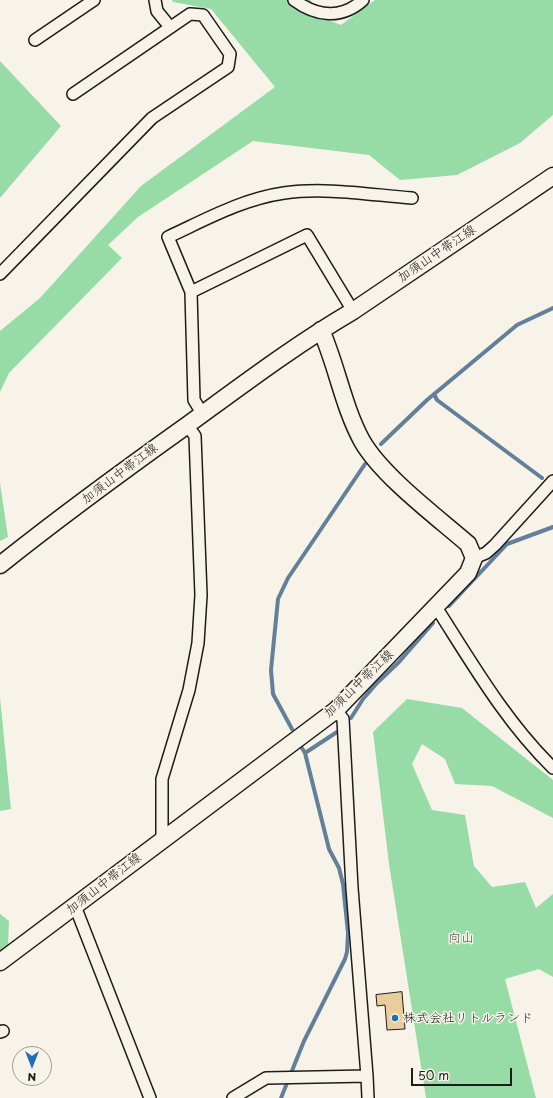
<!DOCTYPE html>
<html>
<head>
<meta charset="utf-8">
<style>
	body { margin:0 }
	#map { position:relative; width:553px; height:1098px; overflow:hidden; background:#f7f3e8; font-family:"Playpen Sans",sans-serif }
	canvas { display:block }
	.north { position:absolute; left:12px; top:1046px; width:40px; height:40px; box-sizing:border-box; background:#f7f3e8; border:1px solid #9f9d96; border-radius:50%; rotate:180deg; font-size:11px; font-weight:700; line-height:16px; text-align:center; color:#1c1c1c }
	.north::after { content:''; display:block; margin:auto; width:14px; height:18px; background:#1f6fb2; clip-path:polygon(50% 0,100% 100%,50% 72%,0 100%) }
	.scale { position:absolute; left:411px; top:1068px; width:101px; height:18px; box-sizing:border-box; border:2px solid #1c1c1c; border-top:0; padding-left:5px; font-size:12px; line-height:14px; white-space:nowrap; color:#1c1c1c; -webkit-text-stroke:3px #f7f3e8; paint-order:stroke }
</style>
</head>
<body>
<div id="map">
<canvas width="553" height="1098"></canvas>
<div class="north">N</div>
<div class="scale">50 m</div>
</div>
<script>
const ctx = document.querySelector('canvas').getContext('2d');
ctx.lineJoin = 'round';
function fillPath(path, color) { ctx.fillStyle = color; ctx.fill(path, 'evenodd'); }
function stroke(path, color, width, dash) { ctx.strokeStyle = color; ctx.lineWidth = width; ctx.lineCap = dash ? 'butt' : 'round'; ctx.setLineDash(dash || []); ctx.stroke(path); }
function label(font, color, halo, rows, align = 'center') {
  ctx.font = font + ' "Playpen Sans","Klee One",sans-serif'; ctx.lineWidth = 3; ctx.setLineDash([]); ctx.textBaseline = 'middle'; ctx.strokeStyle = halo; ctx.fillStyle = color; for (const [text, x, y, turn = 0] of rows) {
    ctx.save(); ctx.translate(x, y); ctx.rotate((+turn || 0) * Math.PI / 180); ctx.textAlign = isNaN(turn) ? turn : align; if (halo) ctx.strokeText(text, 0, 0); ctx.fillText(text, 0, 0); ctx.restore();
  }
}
const green = new Path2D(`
	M172 0H311V13L341 25 375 0H553V115L520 143 457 175 400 180 369 155 253 141 138 217 108 245 122 258 9 373 0 392V331L40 298 141 186 275 87 211 9 173 2Z
	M0 61 61 126 0 198Z
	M0 483 8 537 0 541Z
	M0 697 11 809 0 811Z
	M407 699 462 708 553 780V818L492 786 455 784 445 759 422 744 412 764 432 810 465 815 474 866 492 887 525 882 536 908 553 894V977L539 969 505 979 536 1098H426L389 864 373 732Z
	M0 914 9 921 8 946 0 951Z`);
const stream = new Path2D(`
	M434 394 437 400 542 478
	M381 444 427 400 517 325 553 308
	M449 606 507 544 553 527
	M351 718 363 699 377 683 399 662 433 623
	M292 729 273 694 271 670 278 599 288 578 365 464
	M305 753 337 732
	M281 1098 304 1041 345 959 347 952 348 933 343 884 339 868 329 849 305 753 300 745`);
const building = new Path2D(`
	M402 992 405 1029 387 1030 385 1005 377 1006 376 995Z`);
const street = new Path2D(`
	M155 0 157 11 170 27
	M294 0C316 16 341 20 363 0
	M35 40 94 0
	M0 274 152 118 228 67 230 54 203 15 190 14 73 94
	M191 292 168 237C205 220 242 199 284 193 326 187 371 195 412 198
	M202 413 194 400 191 292 307 235 353 311
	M474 558 486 553 495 545 553 481
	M436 607C472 663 505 721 553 768
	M336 710 343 719 352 888 367 1076 368 1098
	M162 840V779L189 690 198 643 201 595 195 436 187 425
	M75 906 150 1098
	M0 1032 3 1031
	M233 1098 266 1078 367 1076`);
const secondary = new Path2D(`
	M0 565C60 517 123 471 186 426 241 386 295 345 353 311L553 176
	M0 962 336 710 468 573 474 558 468 544C437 517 382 476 362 441 343 406 337 366 321 330`);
const markers = [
	[395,1018,4,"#1f6fb2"]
];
const streetNames = [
	["加須山中帯江線",437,254,-34],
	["加須山中帯江線",120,474,-37],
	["加須山中帯江線",359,684,-44],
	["加須山中帯江線",104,884,-38]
];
const parkNames = [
	["向山",461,938]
];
const poiNames = [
	["株式会社リトルランド",403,1018]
];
fillPath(green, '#97dba6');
stroke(stream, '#628099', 4);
fillPath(building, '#e9cd9d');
stroke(building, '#1c1c1c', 1);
stroke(street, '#1c1c1c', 14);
stroke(secondary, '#1c1c1c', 19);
stroke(street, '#f7f3e8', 11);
stroke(secondary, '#f7f3e8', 16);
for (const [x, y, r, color] of markers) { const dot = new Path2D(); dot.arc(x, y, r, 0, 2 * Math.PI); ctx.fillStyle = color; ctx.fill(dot); stroke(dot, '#f7f3e8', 1.5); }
label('13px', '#1c1c1c', '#f7f3e8', streetNames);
label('13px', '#415545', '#f7f3e8', parkNames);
label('13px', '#1c1c1c', '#f7f3e8', poiNames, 'left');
</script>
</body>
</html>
